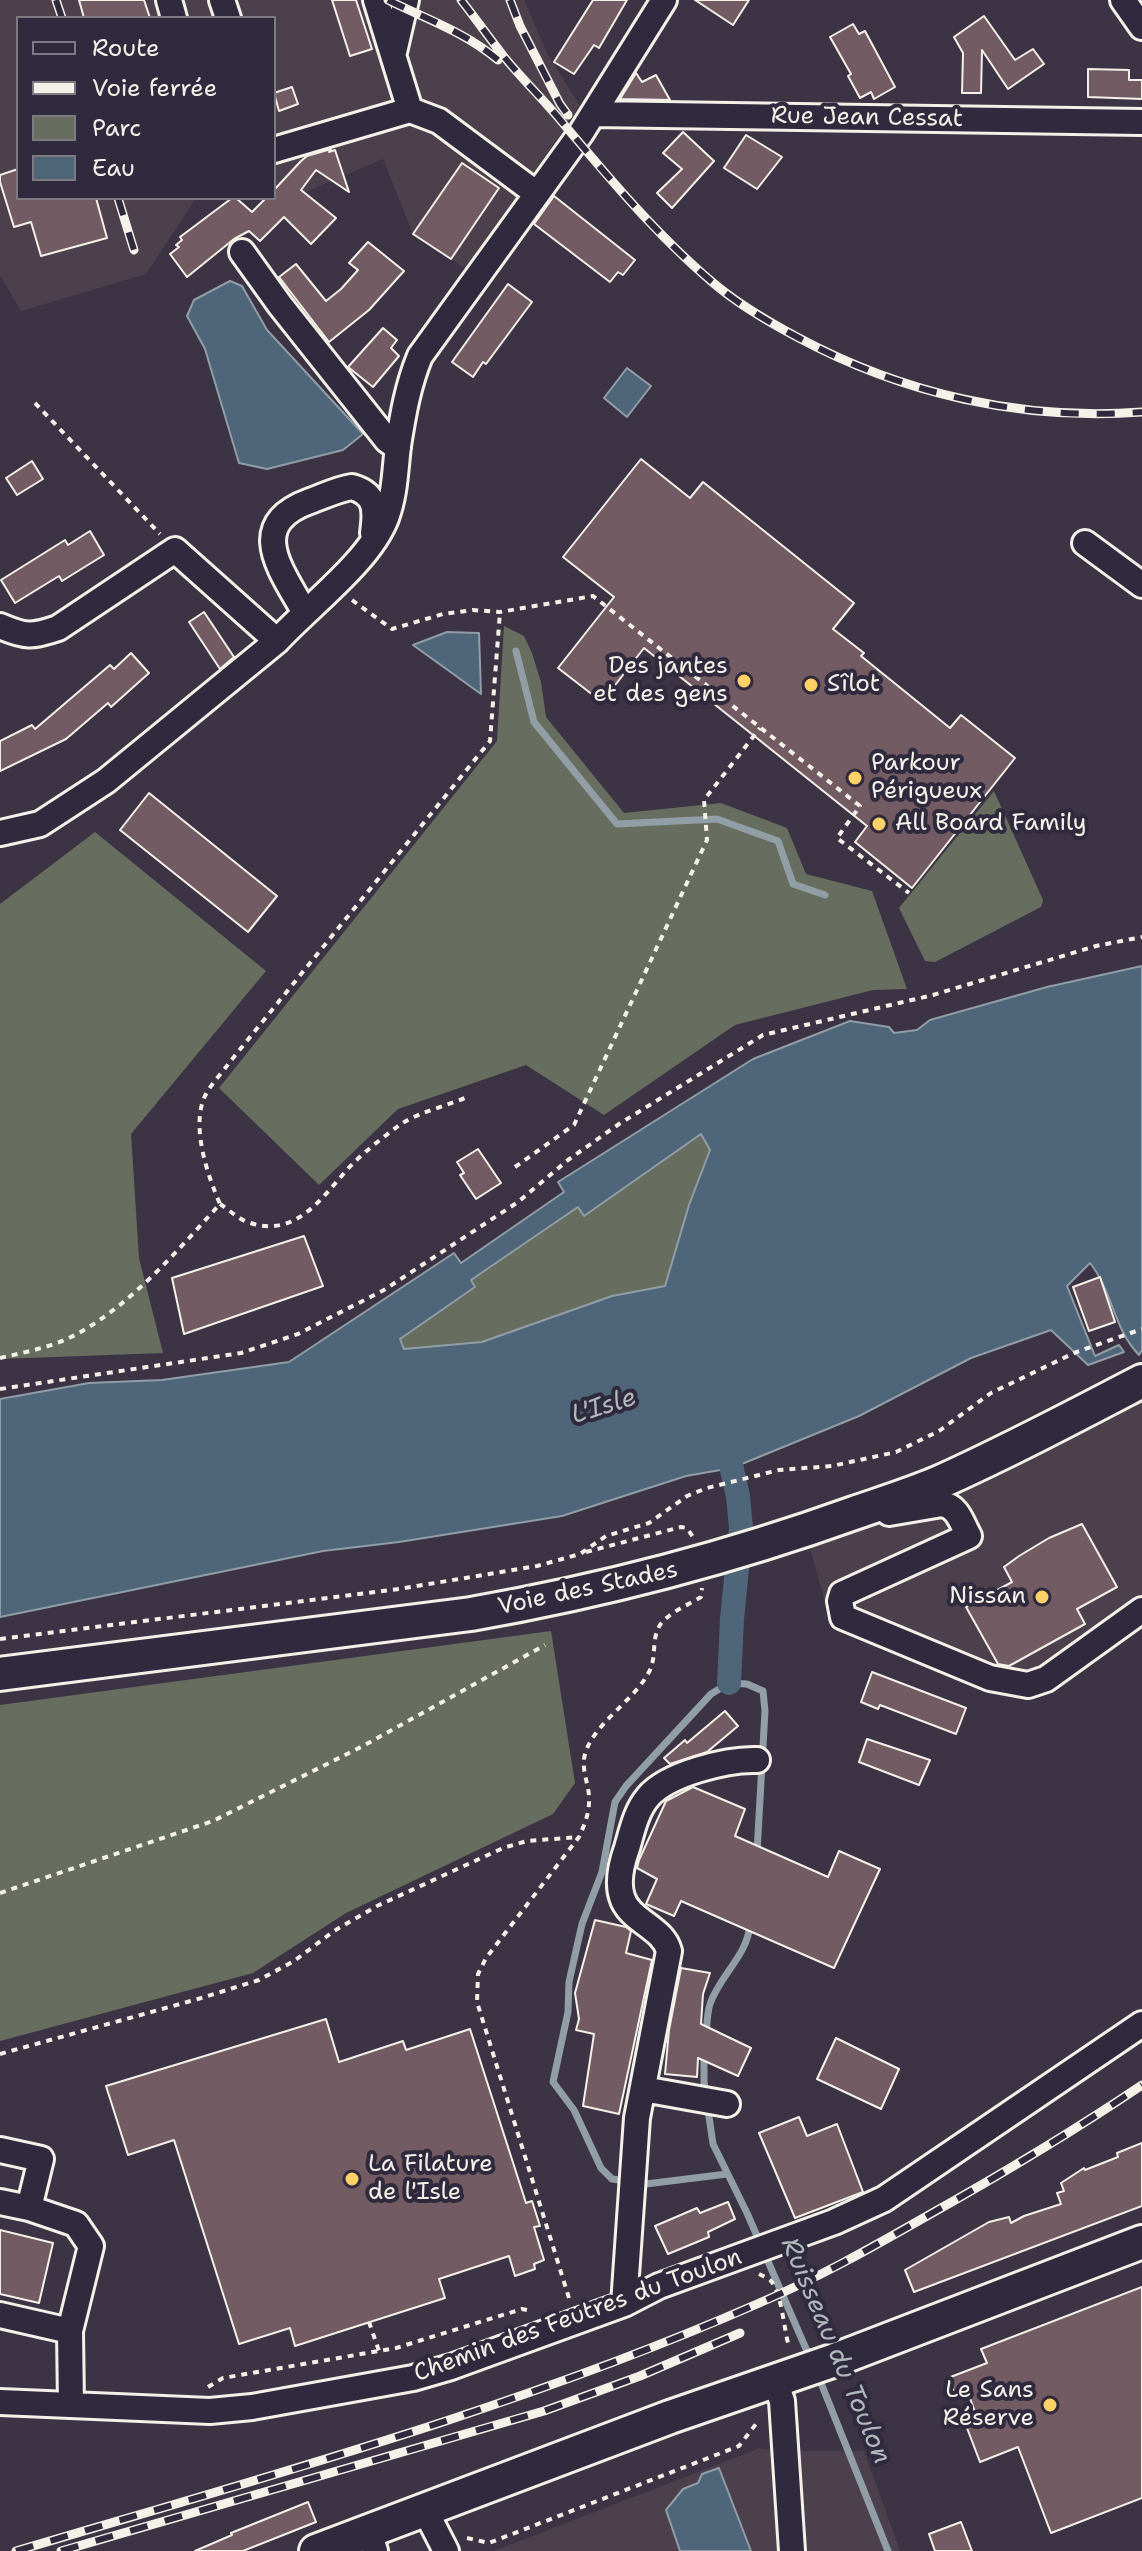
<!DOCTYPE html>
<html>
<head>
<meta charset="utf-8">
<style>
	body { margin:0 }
	#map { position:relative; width:1142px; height:2551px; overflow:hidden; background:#3c3444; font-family:"Shantell Sans",sans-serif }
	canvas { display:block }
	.legend { position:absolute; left:16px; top:16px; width:260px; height:184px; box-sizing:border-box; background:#2f2a3d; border:2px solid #7e7a81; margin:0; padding:10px 14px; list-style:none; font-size:24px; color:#f4f1e8 }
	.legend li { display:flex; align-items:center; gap:16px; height:40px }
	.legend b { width:40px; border:2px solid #7e7a81 }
</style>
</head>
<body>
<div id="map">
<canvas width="1142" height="2551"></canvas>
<ul class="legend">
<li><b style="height:10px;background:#2f2a3d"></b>Route</li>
<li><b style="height:10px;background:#f4f1e8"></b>Voie ferrée</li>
<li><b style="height:22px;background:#676d5f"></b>Parc</li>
<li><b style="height:22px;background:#4f667a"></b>Eau</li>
</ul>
</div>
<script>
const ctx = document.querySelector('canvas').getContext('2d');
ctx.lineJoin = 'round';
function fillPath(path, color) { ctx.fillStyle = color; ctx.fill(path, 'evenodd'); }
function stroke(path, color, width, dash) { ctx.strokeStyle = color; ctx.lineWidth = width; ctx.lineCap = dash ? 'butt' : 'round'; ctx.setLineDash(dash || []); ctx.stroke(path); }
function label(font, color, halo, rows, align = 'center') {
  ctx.font = font + ' "Shantell Sans",sans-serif'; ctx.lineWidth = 8; ctx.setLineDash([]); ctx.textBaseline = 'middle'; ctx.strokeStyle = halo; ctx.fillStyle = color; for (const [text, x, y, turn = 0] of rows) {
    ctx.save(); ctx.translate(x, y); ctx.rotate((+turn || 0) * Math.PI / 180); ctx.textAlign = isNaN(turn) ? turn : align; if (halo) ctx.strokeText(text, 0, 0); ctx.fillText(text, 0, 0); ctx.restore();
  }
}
const built = new Path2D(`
	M0 0H524L547 53 580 106 466 269 413 234 383 159 301 194 285 178 274 190V18H18V198H196L146 274 21 311 0 275Z
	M1142 1398V1613L1006 1696 832 1628 809 1544Z
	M760 2448 774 2451H864L900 2551H494Z`);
const green = new Path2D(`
	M504 626 524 636 532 653 541 682 546 717 624 813 721 803 787 828 806 874 872 891 907 989 873 990 735 1025 604 1115 526 1065 398 1109 319 1185 219 1088 497 741Z
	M994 791 1043 900 1041 907 935 962 925 961 899 908Z
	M95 832 266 971 131 1134 139 1258 163 1353 0 1359V904Z
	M700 1133 710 1150 689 1205 665 1286 612 1296 482 1342 404 1349 399 1340 475 1288 471 1280 578 1207 585 1216Z
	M551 1631 575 1783 553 1814 346 1913 253 1973 0 2041V1705Z`);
const water = new Path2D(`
	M230 281 242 286 267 330 363 434 343 450 267 469 239 463 205 349 187 316 194 300Z
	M627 368 651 386 627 417 604 398Z
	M447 632 479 633 481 694 413 645Z
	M1142 966V1350L1139 1355C1113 1328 1113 1292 1090 1263L1067 1286 1095 1356 1119 1345 1124 1352 1088 1365 1051 1330 971 1358 859 1416 732 1468 686 1476 562 1516 399 1542 323 1551 0 1617V1399L89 1383 162 1380 289 1362 454 1253 461 1263 564 1192 558 1182 753 1059 850 1021 889 1027 894 1033 917 1030 930 1020 1047 987ZM701 1134 710 1150 689 1205 665 1286 612 1296 482 1342 404 1349 400 1339 475 1287 471 1280 578 1207 584 1216Z
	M719 2468 751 2551H680L666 2510 683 2489 698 2483 702 2474Z`);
const stream = new Path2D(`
	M516 651 534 722 617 824 717 819 778 841 793 884 825 895
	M706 2036C707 2026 707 2013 710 2004 720 1975 748 1955 750 1924
	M704 2053V2082L713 2144 747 2213 810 2358
	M727 2174 646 2184 612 2179 601 2168 574 2110 553 2082 568 2012 569 1982 582 1924 602 1872 615 1802 626 1786 711 1694 729 1683 747 1684 763 1691 765 1711 757 1852
	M817 2373 888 2551`);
const canal = new Path2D(`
	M725 1439 738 1496 741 1528 732 1619 729 1683`);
const building = new Path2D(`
	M79 0H144L150 18H84Z
	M332 0H356L372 49 350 56Z
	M593 0H627L599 48 594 45 574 74 554 62Z
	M695 0H749L733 25Z
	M984 16 1015 60 1033 49 1044 64 1008 89 982 50 981 93H962L963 53 954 37Z
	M853 24 859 34 865 31 895 87 874 99 871 92 860 98 848 76 851 74 830 37Z
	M1088 69 1129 70V80H1142V99L1088 97Z
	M636 73 642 82 656 75 670 100 620 99Z
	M292 87 298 104 279 111 274 93Z
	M683 132 714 161 672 208 657 193 682 169 663 153Z
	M746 135 782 157 757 189 724 168Z
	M331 149 329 152 335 150 349 192 316 170 301 190 336 218 311 244 284 217 260 241 249 231 234 239 187 277 170 254 179 247 176 245 182 240 180 237 232 198H236L252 212 266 198H274V190L301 161 307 156Z
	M462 163 499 188 451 259 413 234Z
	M18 169V198H96L107 238 41 256 31 222 14 227 0 182V175Z
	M554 196 635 260 623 275 618 272 610 282 534 224Z
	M368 242 404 271 369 310 329 342 279 277 296 264 326 301 341 289 358 270 349 263Z
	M508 284 532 302 486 364 483 362 473 377 452 362Z
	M383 328 397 340 391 348 399 356 373 387 348 367Z
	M641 459 690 498 703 482 854 603 833 629 864 653 861 656 950 728 961 715 1015 758 912 888 855 842 867 826 644 648 602 702 558 668 614 597 563 557Z
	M32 461 43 479 17 495 6 478Z
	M90 531 104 555 62 581 59 576 15 603 1 580 65 540 68 545Z
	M204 612 234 657 220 669 189 622Z
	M131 653 149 673 111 707 108 703 66 739 0 771V741L32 725 35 729 110 665 114 669Z
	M149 793 277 896 248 932 120 830Z
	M478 1149 501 1183 476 1199 460 1175 464 1173 457 1162Z
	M304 1236 323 1286 184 1334 172 1278Z
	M1100 1277 1115 1322 1089 1331 1073 1287Z
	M1082 1524 1117 1587 1077 1609 1085 1624 1009 1666 998 1664 966 1607 1012 1582 1004 1567 1019 1556 1049 1538Z
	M872 1672 966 1708 956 1734 880 1705 878 1709 861 1702Z
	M725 1711 738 1726 707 1752 670 1764 664 1758 685 1740 687 1743Z
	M867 1739 930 1760 919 1785 859 1762Z
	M693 1787 745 1809 735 1836 828 1877 839 1851 880 1869 834 1968 681 1901 674 1916 646 1904 657 1879 637 1868 639 1860 666 1801Z
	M595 1920 626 1927 631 1931 626 1953 652 1960 619 2114 583 2106 594 2034 576 2030 579 2019 575 1993Z
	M681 1968 710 1973 703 1994 701 2024 751 2048 738 2076 698 2058 697 2077 665 2074 669 2030Z
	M326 2019 339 2062 403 2041 406 2050 470 2029 526 2203 532 2201 540 2226 534 2227 544 2260 534 2264 535 2269 515 2276 509 2256 439 2279 445 2298 295 2346 290 2328 239 2344 174 2140 128 2155 106 2086Z
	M836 2038 899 2069 881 2109 817 2079Z
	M799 2117 807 2136 837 2124 863 2192 795 2218 759 2133Z
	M1142 2143V2206L914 2292 905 2270 989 2222 1009 2217 1011 2223 1024 2216 1061 2204 1057 2193 1064 2191 1061 2183 1084 2168 1085 2170 1118 2157 1117 2153Z
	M728 2202 735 2219 708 2232 709 2237 668 2254 655 2226 697 2208 700 2213Z
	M0 2230 53 2243 39 2303 0 2294Z
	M1142 2287V2498L1051 2533 1018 2447 980 2462 967 2428 979 2423 967 2390 955 2395 948 2378 987 2363 981 2349Z
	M308 2502 316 2522 243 2551H195L232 2535 231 2533Z
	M961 2522 972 2551H935L929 2534Z`);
const path = new Path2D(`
	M35 403 160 534
	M352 600 392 629 443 614 473 610 500 612 593 596 860 806 837 838 909 893
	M515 1167 574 1125 707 840 704 800 760 728
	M220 1204C228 1209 236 1217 245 1221 292 1240 318 1203 345 1172 361 1154 382 1138 401 1124 421 1111 448 1106 469 1096
	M0 1358C26 1352 53 1347 77 1334 133 1303 177 1251 220 1204 207 1174 190 1124 206 1094 212 1083 222 1073 229 1063L490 741 500 612
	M0 1389 241 1353 298 1334 384 1290 518 1202 568 1160 619 1124 763 1035 933 995 1096 946 1142 937
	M586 1552 681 1527 687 1528 693 1537
	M0 1639 399 1589 537 1566 580 1554 606 1536 649 1523 687 1496 707 1488 779 1470 832 1466 896 1452 939 1431 991 1393 1074 1353 1142 1329
	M0 1893 213 1821 363 1746 545 1645
	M0 2054 198 1999 259 1980 294 1961 334 1931 377 1906 503 1848 527 1841 579 1837
	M759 2274C763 2276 768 2278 771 2281 782 2294 784 2330 789 2347
	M569 2298 477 2002 478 1974 486 1958 579 1837C585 1824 590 1811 589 1796 588 1782 581 1769 585 1754 594 1723 634 1701 649 1672 657 1658 651 1639 660 1625 668 1613 688 1605 701 1597L702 1588
	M369 2322 379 2351
	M208 2387 223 2378 396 2348 522 2309 532 2311
	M467 2538 489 2543 739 2446 759 2420`);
const minor = new Path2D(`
	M169 0 174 18
	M222 0 228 18
	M376 0 410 110 439 121 537 194
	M1123 0 1142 27
	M394 52 406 0
	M593 114 1142 122
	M274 150 410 110
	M242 252 280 305 387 440 398 448
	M1085 543 1142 585
	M305 613C282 571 244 525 310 501 324 496 338 489 352 487 377 494 376 511 373 533
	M0 626C25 637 32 637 58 628L175 550 277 641
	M0 833 40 824 106 781 277 641C309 606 369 562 386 518 395 494 395 471 398 446 403 414 408 385 420 356L581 133 664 0
	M889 1513 942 1504C958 1506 962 1524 969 1536L842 1594 840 1601 843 1617 990 1678 1028 1685 1046 1679 1142 1610
	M643 2089 727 2104
	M0 2150 41 2159 29 2208 76 2224 91 2246 70 2331 71 2405
	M0 2202 29 2208
	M624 2304 637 2118 669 1951C663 1927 629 1921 622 1897 617 1882 622 1862 627 1848 632 1831 636 1811 648 1797 667 1774 727 1759 757 1760
	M0 2315 70 2331
	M775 2381 782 2401 792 2551
	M0 2402 210 2411 252 2407 413 2378 451 2367 624 2304 659 2286 834 2222 884 2199 1142 2024
	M425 2510 446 2551
	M369 2531 375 2551`);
const major = new Path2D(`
	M0 1674 471 1614C602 1591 729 1558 854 1513 883 1503 912 1494 940 1482 1009 1451 1075 1416 1142 1381
	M316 2551 670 2417 835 2360 1142 2242`);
const rail = new Path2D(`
	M56 0 62 18
	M388 0C426 19 465 32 498 60
	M461 0C476 19 490 39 505 58 523 80 544 100 562 122 608 177 656 234 711 281 736 303 767 321 797 337 903 394 1022 421 1142 412
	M510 0 520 26 560 104 568 115
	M118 198 134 250
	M16 2551C265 2477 519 2408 757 2304 816 2279 871 2248 927 2216 1000 2175 1072 2132 1142 2085
	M61 2551 544 2411 640 2376 740 2333`);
const markers = [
	[744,681,8,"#ffd166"],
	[811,685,8,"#ffd166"],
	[855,778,8,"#ffd166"],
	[879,824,8,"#ffd166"],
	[1042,1597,8,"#ffd166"],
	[352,2179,8,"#ffd166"],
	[1050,2405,8,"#ffd166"]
];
const streetNames = [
	["Rue Jean Cessat",867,118,1],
	["Voie des Stades",588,1589,-12],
	["Chemin des Feutres du Toulon",578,2316,-20]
];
const poiNames = [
	["Des jantes",728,667,"right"],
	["et des gens",728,695,"right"],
	["Sîlot",827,685],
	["Parkour",871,764],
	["Périgueux",871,792],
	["All Board Family",895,824],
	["Nissan",1026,1597,"right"],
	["La Filature",368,2165],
	["de l'Isle",368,2193],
	["Le Sans",1034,2391,"right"],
	["Réserve",1034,2419,"right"]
];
const waterNames = [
	["L'Isle",604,1407,-17],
	["Ruisseau du Toulon",835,2351,67]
];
fillPath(built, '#4c404d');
fillPath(green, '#676d5f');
fillPath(water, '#4f667a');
stroke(water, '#919ea6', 2);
stroke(stream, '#919ea6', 7);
stroke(canal, '#4f667a', 24);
fillPath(building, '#725b62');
stroke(building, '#f4f1e8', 2);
stroke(minor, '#f4f1e8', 30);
stroke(major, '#f4f1e8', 38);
stroke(path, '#f4f1e8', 4, [6, 6]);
stroke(minor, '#2f2a3d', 24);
stroke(major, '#2f2a3d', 32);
stroke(rail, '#f4f1e8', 9);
stroke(rail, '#2f2a3d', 6, [18]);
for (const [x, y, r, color] of markers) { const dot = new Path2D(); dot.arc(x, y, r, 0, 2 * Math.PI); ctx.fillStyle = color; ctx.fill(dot); stroke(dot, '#2f2a3d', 3); }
label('24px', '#f4f1e8', '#2f2a3d', streetNames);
label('24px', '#f4f1e8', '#2f2a3d', poiNames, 'left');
label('italic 26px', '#b2b9bc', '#2f2a3d', waterNames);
</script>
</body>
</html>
